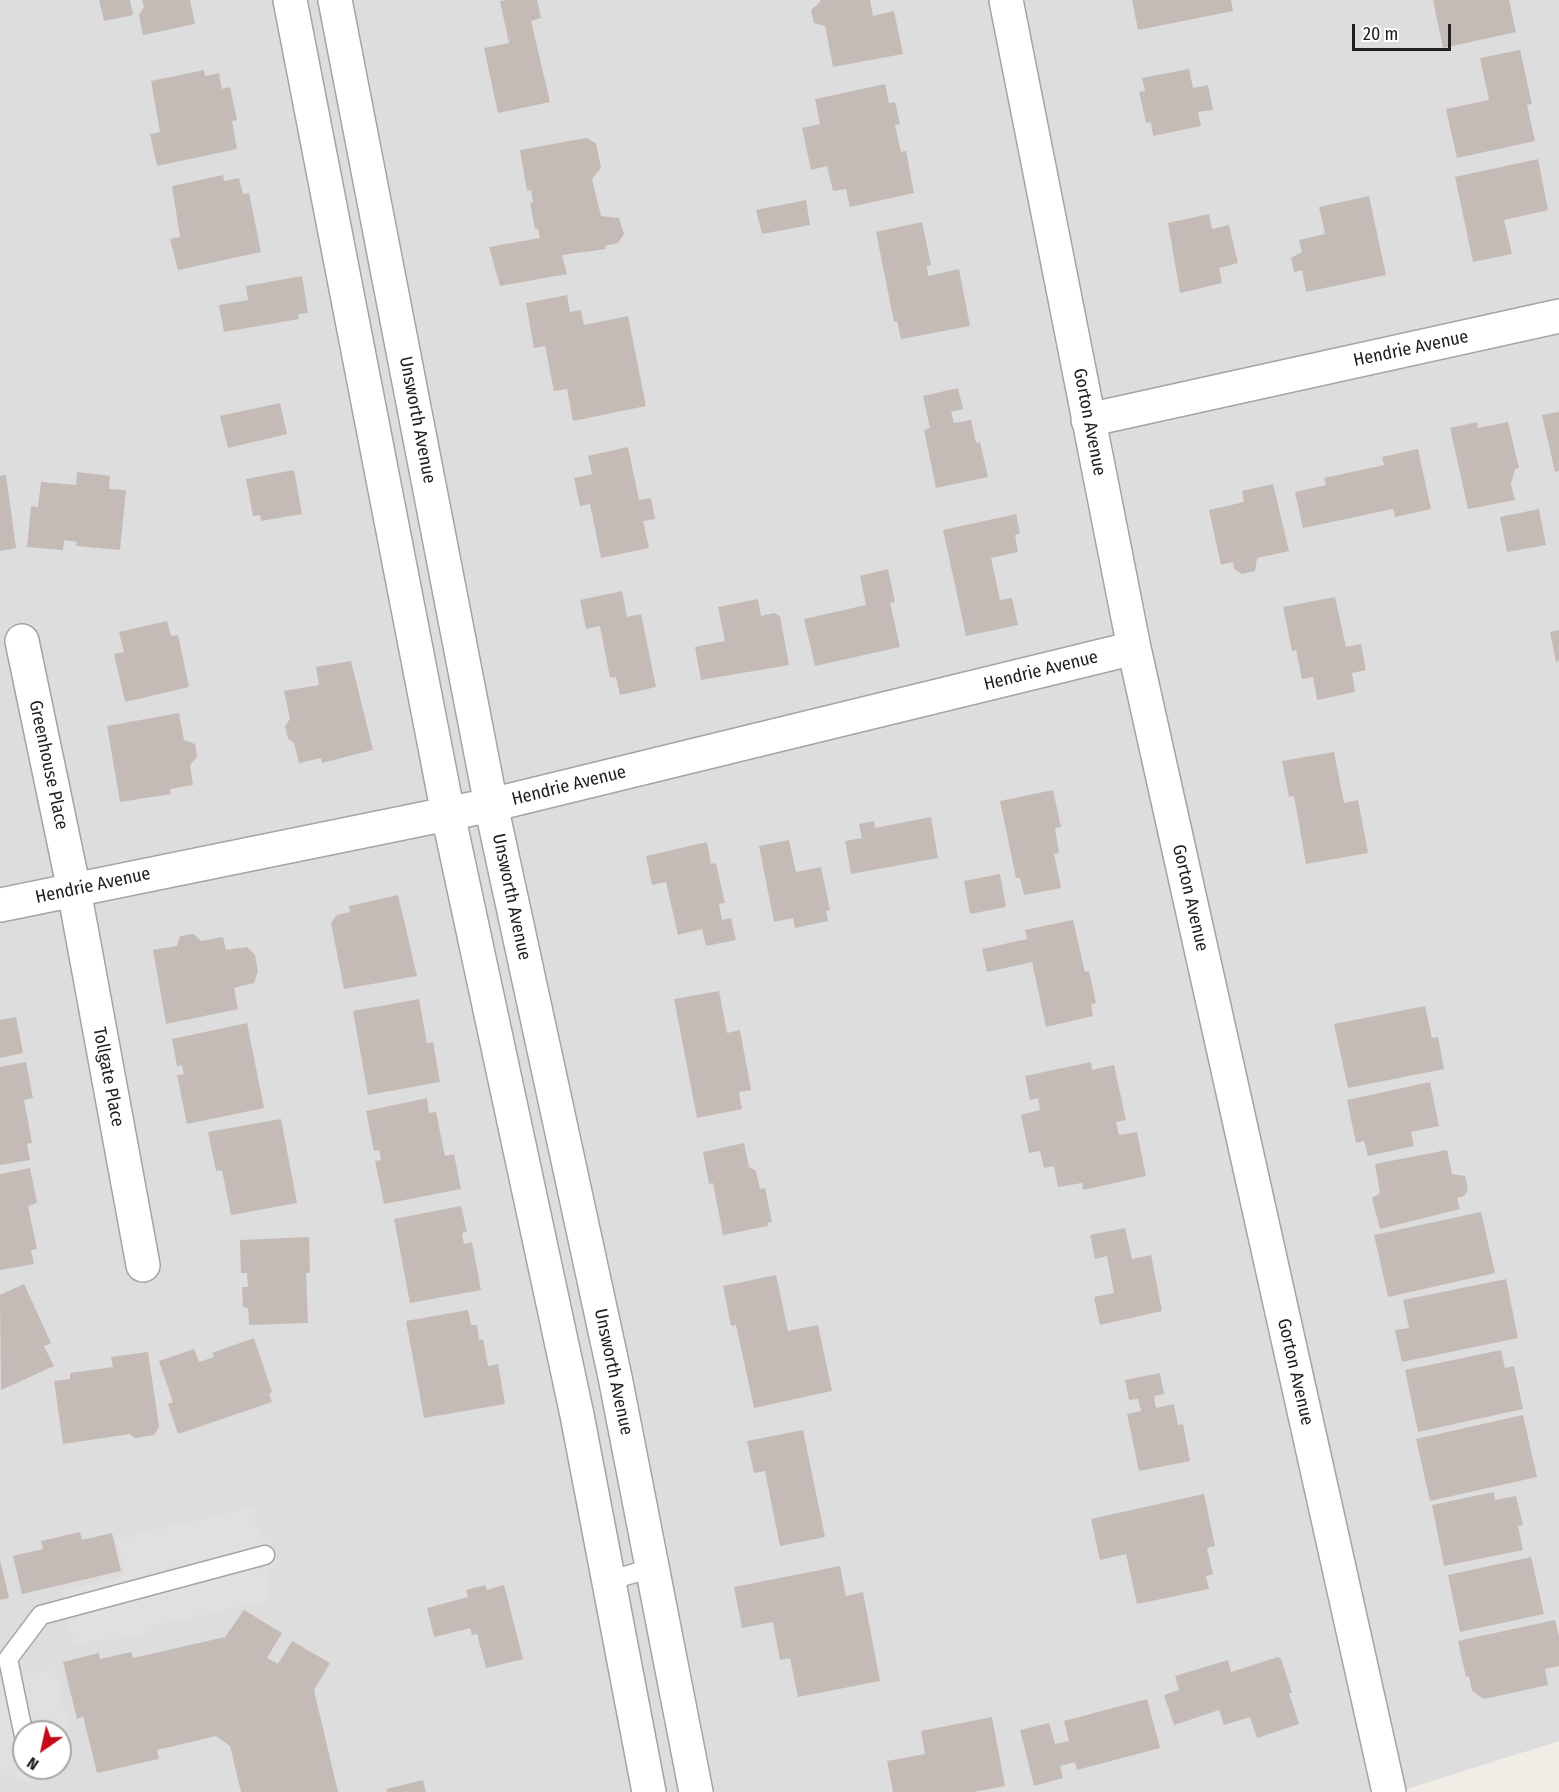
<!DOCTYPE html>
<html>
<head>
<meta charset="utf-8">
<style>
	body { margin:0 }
	#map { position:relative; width:1559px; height:1792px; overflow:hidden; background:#f0ece6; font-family:"Fira Sans Condensed",sans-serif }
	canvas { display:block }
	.north { position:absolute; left:12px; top:1720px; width:60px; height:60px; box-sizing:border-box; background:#fff; border:2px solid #a6a6a6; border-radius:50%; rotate:214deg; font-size:16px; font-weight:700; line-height:24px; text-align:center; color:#202020 }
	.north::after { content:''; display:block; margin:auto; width:21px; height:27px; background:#c60919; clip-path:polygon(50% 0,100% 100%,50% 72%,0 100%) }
	.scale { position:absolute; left:1352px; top:24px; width:99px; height:27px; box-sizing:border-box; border:3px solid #202020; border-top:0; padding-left:8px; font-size:18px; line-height:21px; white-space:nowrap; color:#202020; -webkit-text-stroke:4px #fff; paint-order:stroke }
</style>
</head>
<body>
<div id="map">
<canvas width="1559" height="1792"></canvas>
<div class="north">N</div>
<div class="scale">20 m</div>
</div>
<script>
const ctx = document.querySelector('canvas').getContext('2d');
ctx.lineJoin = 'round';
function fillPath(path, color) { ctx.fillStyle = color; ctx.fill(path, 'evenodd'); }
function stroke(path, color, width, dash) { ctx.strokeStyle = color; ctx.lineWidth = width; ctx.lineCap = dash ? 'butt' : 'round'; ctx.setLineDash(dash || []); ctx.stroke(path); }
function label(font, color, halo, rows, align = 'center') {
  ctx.font = font + ' "Fira Sans Condensed",sans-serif'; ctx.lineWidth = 5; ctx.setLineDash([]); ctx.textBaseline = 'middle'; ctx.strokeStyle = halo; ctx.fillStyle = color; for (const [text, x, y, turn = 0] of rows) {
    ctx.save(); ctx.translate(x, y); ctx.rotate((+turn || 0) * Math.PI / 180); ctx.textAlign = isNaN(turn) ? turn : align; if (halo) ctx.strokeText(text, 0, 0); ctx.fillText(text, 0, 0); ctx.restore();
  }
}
const residential = new Path2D(`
	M0 0H1559V1741L1397 1792H0ZM24 1732H60V1768H24Z`);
const parking = new Path2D(`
	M253 1507 258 1533 263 1537 269 1535 278 1567 269 1569 265 1575 271 1600 152 1626 148 1634 73 1644 62 1590 125 1575 117 1539Z
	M54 1669 76 1756 60 1759V1732H24V1768H49L51 1776 16 1783 13 1777 8 1773 0 1776V1679Z`);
const building = new Path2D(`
	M99 0H130L133 15 104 21Z
	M142 0H190L195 24 143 35 139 15 144 7Z
	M507 0H537L541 18 531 21 550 102 498 113 484 48 509 43 500 1Z
	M820 0H870L873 16 894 11 903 54 833 67 825 26 814 23 811 10 820 2Z
	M1132 0H1231L1233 11 1138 30Z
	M1433 0H1509L1516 32 1443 48Z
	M1520 50 1532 104 1527 105 1535 141 1457 158 1446 109 1489 100 1480 58Z
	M1189 69 1193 88 1208 85 1213 110 1198 112 1201 126 1153 136 1151 122 1146 123 1139 92 1145 91 1142 78Z
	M204 70 205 76 219 73 222 89 230 87 237 120 232 121 237 149 157 166 150 134 160 132 151 81Z
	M885 84 889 103 895 102 900 124 895 125 901 152 906 151 914 193 850 207 846 189 833 191 827 166 811 170 802 128 820 124 815 99Z
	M586 138 596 143 601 168 592 179 601 216 619 218 624 234 618 243 605 246 606 249 562 255 567 274 500 286 489 247 540 238 538 229H535L530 203 533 202 531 190 527 191 520 150Z
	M1538 159 1548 210 1504 220 1512 254 1473 262 1455 177Z
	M223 175 224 181 239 178 243 194 249 193 261 252 178 270 170 239 180 237 172 186Z
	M1369 196 1386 275 1306 292 1302 270 1294 272 1291 258 1302 252 1299 240 1325 234 1319 207Z
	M806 200 810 225 762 234 756 210Z
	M1209 214 1212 229 1229 225 1238 263 1219 268 1222 283 1180 293 1168 223Z
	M922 222 931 265 927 266 928 276 959 269 970 326 901 339 897 321 894 322 876 232Z
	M302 276 308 313 298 314 299 319 224 332 219 305 248 300 246 286Z
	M567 295 570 312 581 310 584 325 628 316 646 406 573 421 567 389 554 391 545 346 534 348 526 303Z
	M958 388 963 409 951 412 954 423 971 420 976 443 980 442 988 477 936 488 924 430 930 428 923 396Z
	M280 403 287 434 228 448 220 416Z
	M1559 412V471L1555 472 1542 415Z
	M1477 422 1478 428 1508 422 1519 468 1515 469 1511 484 1515 500 1468 509 1450 428Z
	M628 447 639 500 651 498 655 519 643 521 649 548 601 558 590 504 580 506 574 478 592 474 588 456Z
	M1418 449 1431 509 1395 517 1393 509 1303 528 1295 492 1326 485 1324 478 1384 465 1382 457Z
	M294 470 302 514 261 521 260 515 253 516 246 479Z
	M77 472 110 476 109 489 126 490 120 550 76 546 77 542 64 540 63 550 27 547 31 506 38 507 41 482 76 485Z
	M6 475 16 548 0 551V476Z
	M1273 484 1289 551 1257 558 1255 571 1242 574 1234 569 1233 562 1221 565 1209 510 1244 502 1242 491Z
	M1539 509 1546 545 1507 552 1500 517Z
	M1016 514 1020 533 1015 535 1018 552 991 558 1000 600 1012 598 1018 625 966 636 943 530Z
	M888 569 895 602 890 603 900 647 815 666 804 619 866 605 860 576Z
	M622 591 627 617 641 614 656 687 620 695 616 677 610 678 600 626 586 629 580 600Z
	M1335 597 1346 647 1361 644 1366 670 1352 673 1355 692 1317 700 1313 677 1302 679 1296 650 1292 651 1283 607Z
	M758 599 761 616 774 613 780 616 789 665 701 680 695 647 725 641 718 607Z
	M167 621 171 636 178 635 189 687 125 702 114 654 124 652 119 632Z
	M1559 630V661L1556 662 1550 632Z
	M351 661 373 750 322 763 321 758 299 763 294 743 288 739 285 726 290 719 284 691 319 685 316 667Z
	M179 713 184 740 195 744 197 757 190 765 193 785 170 789 171 794 120 802 107 726Z
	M1334 752 1344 803 1358 800 1368 853 1306 864 1294 796 1289 797 1282 761Z
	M1053 790 1061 827 1055 828 1059 853 1054 854 1061 888 1024 895 1020 878H1016L1000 801Z
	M931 817 938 858 851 874 845 841 862 838 859 824 874 821 875 828Z
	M789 840 796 872 821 867 830 910 826 911 828 921 795 928 793 918 774 922 759 846Z
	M707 842 711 864 716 863 725 903 719 904 722 920 731 918 736 940 706 946 702 929 678 935 666 882 652 885 646 856Z
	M1000 874 1006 907 970 914 964 881Z
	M398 895 417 976 344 989 331 923 337 915 350 912 349 906Z
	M1073 920 1085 972 1089 971 1096 1003 1091 1004 1093 1016 1046 1027 1032 962 987 972 982 949 1027 939 1025 930Z
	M194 934 201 941 223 937 226 950 247 947 255 955 258 971 254 983 234 988 238 1009 166 1024 153 950 177 946 180 936Z
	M719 991 727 1033 740 1030 751 1090 739 1092 742 1109 697 1118 674 999Z
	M419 999 427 1043 433 1042 440 1082 368 1095 353 1011Z
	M1425 1006 1432 1038 1438 1037 1444 1069 1348 1088 1334 1024Z
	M16 1017 23 1053 0 1058V1020Z
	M247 1023 264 1108 187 1124 177 1075 184 1074 182 1065 177 1066 172 1039Z
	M26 1062 33 1098 24 1100 32 1143 27 1144 30 1160 0 1165V1067Z
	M1091 1062 1092 1070 1114 1065 1126 1120 1116 1122 1119 1135 1137 1132 1146 1176 1083 1190 1082 1183 1058 1187 1054 1166 1044 1168 1040 1151 1029 1153 1021 1115 1040 1110 1038 1098 1030 1100 1025 1076Z
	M1430 1082 1439 1126 1411 1132 1414 1146 1368 1156 1364 1141 1356 1143 1347 1100Z
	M427 1098 429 1113 436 1112 445 1156 454 1154 461 1189 384 1204 375 1161 381 1160 379 1150 374 1151 366 1111Z
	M281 1119 297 1203 231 1215 222 1170 216 1171 208 1132Z
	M744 1143 749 1167 756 1171 760 1189 765 1188 772 1222 767 1223 768 1226 723 1235 713 1183 709 1184 703 1152Z
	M1447 1150 1452 1174 1465 1176 1468 1190 1464 1196 1457 1198 1460 1209 1380 1229 1372 1198 1380 1193 1375 1164Z
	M30 1168 37 1203 28 1206 37 1249 31 1250 34 1264 0 1270V1174Z
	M461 1206 467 1232 462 1233 464 1244 472 1242 481 1290 410 1303 394 1219Z
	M1481 1212 1495 1273 1388 1297 1374 1235Z
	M1125 1228 1132 1259 1151 1255 1162 1311 1100 1325 1094 1297 1114 1293 1107 1256 1095 1259 1090 1235Z
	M309 1237 310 1273H306L308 1323 249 1325 248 1308 243 1307 242 1287H248L247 1273H241L240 1240Z
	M776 1275 788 1331 818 1325 832 1391 754 1408 736 1325 731 1326 723 1286Z
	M1506 1279 1518 1338 1402 1362 1395 1330 1409 1328 1403 1300Z
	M24 1284 51 1343 44 1346 54 1366 1 1390 0 1295Z
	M468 1310 471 1325H477L479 1340 483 1339 488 1366 498 1364 505 1404 424 1418 406 1321Z
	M254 1338 272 1392 269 1394 272 1402 178 1434 168 1404 173 1402 159 1361 194 1349 199 1362 214 1357 212 1353Z
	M1501 1350 1505 1368 1514 1366 1523 1409 1418 1432 1405 1370Z
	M148 1352 159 1427 154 1435 135 1438 130 1434 63 1444 54 1381 70 1379V1373L113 1367 111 1357Z
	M1160 1373 1164 1394 1154 1396 1156 1408 1174 1404 1178 1425 1183 1424 1190 1461 1139 1471 1127 1414 1141 1411 1138 1399 1129 1400 1125 1380Z
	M1523 1415 1537 1477 1430 1501 1416 1439Z
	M803 1430 825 1537 780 1546 765 1471 754 1473 747 1441Z
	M1494 1492 1495 1500 1516 1496 1523 1525 1518 1526 1523 1550 1444 1566 1432 1505Z
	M1204 1494 1215 1546 1207 1548 1213 1574 1206 1576 1209 1589 1137 1604 1126 1554 1100 1560 1091 1519Z
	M80 1532 82 1540 112 1533 121 1571 22 1594 13 1556 43 1549 41 1541Z
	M1531 1557 1544 1614 1460 1632 1448 1575Z
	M0 1560 9 1598 0 1600Z
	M840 1566 846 1596 863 1592 880 1681 798 1697 790 1658 780 1660 773 1622 742 1628 734 1587Z
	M485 1585 487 1590 504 1585 523 1659 486 1668 477 1634 472 1635 470 1628 434 1637 427 1608 468 1597 466 1590Z
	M244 1610 282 1633 267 1658 278 1664 292 1641 330 1663 314 1690 338 1792H241L230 1746 216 1736 157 1750 159 1759 97 1773 83 1716 77 1719 63 1662 99 1653 100 1659 131 1652 133 1658 225 1637Z
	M1555 1620 1559 1637V1666L1545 1669 1548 1685 1484 1699 1472 1691 1469 1676 1466 1677 1458 1641Z
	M1278 1657 1281 1659 1292 1693H1289L1299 1724 1257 1738 1250 1717 1224 1725 1219 1710 1174 1725 1164 1695 1179 1690 1175 1676 1228 1660 1231 1672Z
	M1147 1699 1160 1748 1077 1770 1075 1762 1060 1766 1063 1778 1034 1786 1020 1730 1049 1723 1055 1744 1069 1741 1064 1721Z
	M992 1717 1005 1786 973 1792H893L887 1761 925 1754 921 1731Z
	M423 1780 426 1792H387L386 1789Z`);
const lane = new Path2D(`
	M608 1581 652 1568
	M24 1736 8 1659 41 1615 265 1555`);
const street = new Path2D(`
	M290 0 448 814 577 1415 649 1792
	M335 0 491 805 615 1377 696 1792
	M1006 0 1134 648 1389 1792
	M1088 420 1559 316
	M22 641 74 890 143 1265
	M0 905 491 805 1134 648`);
const streetNames = [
	["Hendrie Avenue",1411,349,-12],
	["Unsworth Avenue",417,420,79],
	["Gorton Avenue",1089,422,79],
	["Hendrie Avenue",1041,671,-14],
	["Greenhouse Place",48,765,78],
	["Hendrie Avenue",569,786,-14],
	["Hendrie Avenue",93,886,-12],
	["Unsworth Avenue",511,897,78],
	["Gorton Avenue",1190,898,77],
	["Tollgate Place",108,1077,79],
	["Unsworth Avenue",613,1372,78],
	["Gorton Avenue",1295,1372,77]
];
fillPath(residential, '#dedddd');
fillPath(parking, '#e0e0e0');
fillPath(building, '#c4bbb6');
stroke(lane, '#a4a4a4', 21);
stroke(street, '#a4a4a4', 36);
stroke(lane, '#fff', 18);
stroke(street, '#fff', 33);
label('18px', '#202020', '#fff', streetNames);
</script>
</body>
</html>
